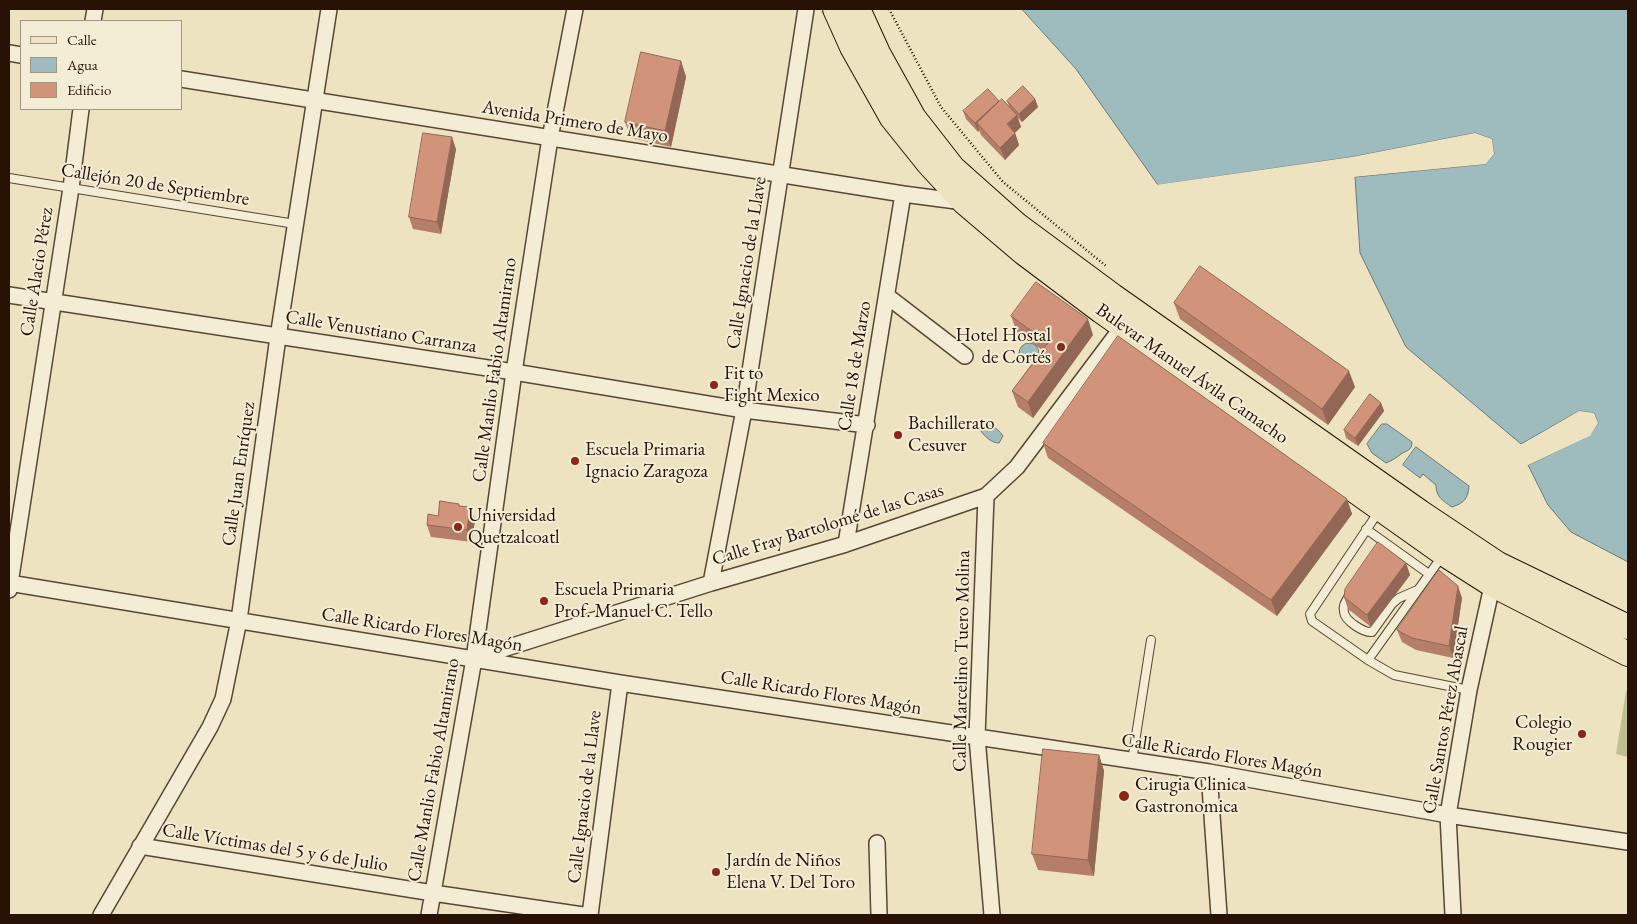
<!DOCTYPE html>
<html>
<head>
<meta charset="utf-8">
<style>
	body { margin:0 }
	#map { position:relative; width:1637px; height:924px; overflow:hidden; background:#ede3c0; font-family:"EB Garamond",serif }
	canvas { display:block }
	.frame { position:absolute; inset:0; border:10px solid #281205; pointer-events:none }
	.legend { position:absolute; left:20px; top:20px; width:162px; height:90px; box-sizing:border-box; background:#f3edd6; border:1px solid #a29582; margin:0; padding:6px 9px; list-style:none; font-size:15px; color:#281205 }
	.legend li { display:flex; align-items:center; gap:10px; height:25px }
	.legend b { width:25px; border:1px solid #a29582 }
</style>
</head>
<body>
<div id="map">
<canvas width="1637" height="924"></canvas>
<div class="frame"></div>
<ul class="legend">
<li><b style="height:6px;background:#ede3c0"></b>Calle</li>
<li><b style="height:14px;background:#9ebbbd"></b>Agua</li>
<li><b style="height:14px;background:#d1937a"></b>Edificio</li>
</ul>
</div>
<script>
const ctx = document.querySelector('canvas').getContext('2d');
ctx.lineJoin = 'round';
function fillPath(path, color) { ctx.fillStyle = color; ctx.fill(path, 'evenodd'); }
function stroke(path, color, width, dash) { ctx.strokeStyle = color; ctx.lineWidth = width; ctx.lineCap = dash ? 'butt' : 'round'; ctx.setLineDash(dash || []); ctx.stroke(path); }
function label(font, color, halo, rows, align = 'center') {
  ctx.font = font + ' "EB Garamond",serif'; ctx.lineWidth = 4; ctx.setLineDash([]); ctx.textBaseline = 'middle'; ctx.strokeStyle = halo; ctx.fillStyle = color; for (const [text, x, y, turn = 0] of rows) {
    ctx.save(); ctx.translate(x, y); ctx.rotate((+turn || 0) * Math.PI / 180); ctx.textAlign = isNaN(turn) ? turn : align; if (halo) ctx.strokeText(text, 0, 0); ctx.fillText(text, 0, 0); ctx.restore();
  }
}
const green = new Path2D(`
	M1626 691H1628V757L1616 754Z`);
const water = new Path2D(`
	M1022 9H1628V562L1571 532 1548 505 1528 465 1589 436 1598 423 1594 413 1579 411 1521 444 1406 347 1360 253 1355 177 1486 164 1494 154 1492 139 1475 133 1352 157 1158 185 1076 69Z
	M1019 353a10 10 0 1 1 20 0a10 10 0 1 1-20 0Z
	M1382 424H1387L1412 442C1412 451 1407 450 1401 454 1396 458 1393 460 1386 463L1372 453 1367 444Z
	M987 425C993 425 1000 431 1003 436L999 443C992 443 985 437 981 431Z
	M1416 447 1469 486C1468 499 1464 503 1452 507 1443 501 1436 497 1436 485L1423 474 1420 478 1403 465Z`);
const pier = new Path2D(`
	M1475 133 1492 139 1494 154 1486 164 1352 177 1355 174 1485 161 1491 154 1489 141 1475 135 1353 160 1159 187 1155 185 1352 157Z
	M1579 411 1594 413 1598 423 1590 436 1526 466 1527 462 1588 434 1595 423 1592 416 1580 414 1522 446H1519Z`);
const path = new Path2D(`
	M889 9 941 107 1003 182 1106 266`);
const service = new Path2D(`
	M9 178 295 224
	M1379 511 1310 614 1312 621 1368 660 1443 555
	M1366 529 1429 574
	M1350 594C1347 600 1342 605 1344 612 1345 621 1364 633 1372 632L1392 604 1399 598 1415 591
	M1368 660 1394 675 1469 690
	M1132 761 1151 640`);
const minor = new Path2D(`
	M93 21 95 9
	M9 53 21 55
	M181 79 903 194 964 202
	M9 295 514 372 744 410 867 425
	M887 296 965 356
	M986 496 977 737 992 915
	M846 544 903 194
	M9 583 620 683 1209 772 1448 815 1628 842
	M711 583 744 410 806 9
	M9 590 71 188 81 109
	M478 657 711 583 846 544 986 496 1017 467 1123 326
	M1209 772 1219 915
	M877 843 879 915
	M140 846 433 893 583 915
	M101 915 210 727 223 699 239 620 278 337 329 9
	M429 915 474 659 514 372 550 138 575 9
	M590 915 620 683
	M1453 915 1448 815 1469 690 1494 577`);
const primary = new Path2D(`
	M835 9 852 47 892 118 928 163 964 202 1024 253 1101 311 1444 554 1491 584 1628 654
	M858 9 878 53 914 118 953 168 1017 225 1113 296 1420 512 1498 564 1628 627`);
const wall = new Path2D(`
	M681 61 686 77 671 147 631 138 625 122Z
	M1035 99 1038 107 1022 122 1017 117 1021 127 1015 133 1019 145 1005 160 981 135 979 130 978 132 966 119 963 111 999 102 1009 106 1007 101Z
	M456 149 441 234 413 229 409 217Z
	M1174 303 1355 387 1328 425 1180 319Z
	M1011 316 1093 335 1033 418 1018 407 1012 391 1042 350 1017 332Z
	M1381 403 1384 411 1358 446 1346 438 1344 430Z
	M1043 443 1347 499 1352 514 1277 616 1048 458Z
	M460 506 470 507 475 519 472 542 431 537 427 525 438 516Z
	M1406 563 1410 575 1371 627 1348 609 1344 597Z
	M1462 598 1453 658 1416 650 1402 642 1397 630Z
	M1099 755 1104 771 1094 876 1038 870 1032 854Z`);
const shadedWall = new Path2D(`
	M681 61 686 77 671 147 665 131Z
	M1035 99 1038 107 1022 122 1019 114Z
	M999 101 1002 109 977 123 979 130 978 132 975 123Z
	M1017 115 1021 127 1011 136 1007 124Z
	M1015 133 1019 145 1005 160 1000 148Z
	M452 137 456 149 441 234 437 222Z
	M1088 319 1093 335 1033 418 1028 402Z
	M1349 371 1355 387 1328 425 1322 409Z
	M1381 403 1384 411 1358 446 1355 438Z
	M1347 499 1352 514 1277 616 1271 600Z
	M470 507 475 519 472 542 467 530Z
	M1406 563 1410 575 1371 627 1367 615Z
	M1458 586 1462 598 1453 658 1449 646Z
	M1099 755 1104 771 1094 876 1088 860Z`);
const building = new Path2D(`
	M641 52 681 61 665 131 625 122Z
	M1023 86 1035 99 1019 114 1007 101Z
	M988 89 999 101 975 123 963 111Z
	M1002 99 1017 115 1007 124 1015 133 1000 148 977 123Z
	M423 133 452 137 437 222 409 217Z
	M1200 266 1349 371 1322 409 1174 303Z
	M1036 282 1088 319 1028 402 1012 391 1048 343 1011 316Z
	M1118 336 1347 499 1271 600 1043 443Z
	M1370 394 1381 403 1355 438 1344 430Z
	M440 501 459 504V506L470 507 467 530 427 525 428 514 438 516Z
	M1378 542 1406 563 1367 615 1344 597 1345 589Z
	M1439 570 1458 586 1449 646 1412 638 1397 630Z
	M1043 749 1099 755 1088 860 1032 854Z`);
const markers = [
	[1061,347,5,"#8f2418"],
	[714,385,5,"#8f2418"],
	[898,435,5,"#8f2418"],
	[575,461,5,"#8f2418"],
	[458,527,5,"#8f2418"],
	[544,601,5,"#8f2418"],
	[1582,734,5,"#8f2418"],
	[1124,796,6,"#8f2418"],
	[716,872,5,"#8f2418"]
];
const streetNames = [
	["Avenida Primero de Mayo",575,122,9],
	["Callejón 20 de Septiembre",155,185,9],
	["Calle Ignacio de la Llave",747,263,-81],
	["Calle Alacio Pérez",37,272,-81],
	["Calle Venustiano Carranza",381,332,9],
	["Calle 18 de Marzo",855,366,-81],
	["Calle Manlio Fabio Altamirano",495,370,-82],
	["Bulevar Manuel Ávila Camacho",1192,374,35],
	["Calle Juan Enríquez",239,474,-82],
	["Calle Fray Bartolomé de las Casas",828,525,-17],
	["Calle Ricardo Flores Magón",422,630,9],
	["Calle Marcelino Tuero Molina",962,661,-89],
	["Calle Ricardo Flores Magón",821,693,9],
	["Calle Santos Pérez Abascal",1446,720,-80],
	["Calle Ricardo Flores Magón",1222,756,9],
	["Calle Manlio Fabio Altamirano",434,770,-80],
	["Calle Ignacio de la Llave",585,797,-83],
	["Calle Víctimas del 5 y 6 de Julio",275,848,9]
];
const poiNames = [
	["Hotel Hostal",1051,336,"right"],
	["de Cortés",1051,358,"right"],
	["Fit to",724,374],
	["Fight Mexico",724,396],
	["Bachillerato",908,424],
	["Cesuver",908,446],
	["Escuela Primaria",585,450],
	["Ignacio Zaragoza",585,472],
	["Universidad",468,516],
	["Quetzalcoatl",468,538],
	["Escuela Primaria",554,590],
	["Prof. Manuel C. Tello",554,612],
	["Colegio",1572,723,"right"],
	["Rougier",1572,745,"right"],
	["Cirugia Clinica",1135,785],
	["Gastronomica",1135,807],
	["Jardín de Niños",726,861],
	["Elena V. Del Toro",726,883]
];
fillPath(green, '#bfc18d');
fillPath(water, '#9ebbbd');
stroke(water, '#6f7773', 1);
fillPath(pier, '#ede3c0');
stroke(service, '#594634', 10);
stroke(minor, '#594634', 18);
stroke(primary, '#281205', 26);
stroke(path, '#281205', 2.5, [1, 2.5]);
stroke(service, '#f3edd6', 8);
stroke(minor, '#f3edd6', 15);
stroke(primary, '#ede3c0', 24);
fillPath(wall, '#b47e69');
fillPath(shadedWall, '#926755');
fillPath(building, '#d1937a');
stroke(building, '#926755', 1);
for (const [x, y, r, color] of markers) { const dot = new Path2D(); dot.arc(x, y, r, 0, 2 * Math.PI); ctx.fillStyle = color; ctx.fill(dot); stroke(dot, '#f3edd6', 2); }
label('19px', '#281205', '#f3edd6', streetNames);
label('19px', '#281205', '#f3edd6', poiNames, 'left');
</script>
</body>
</html>
